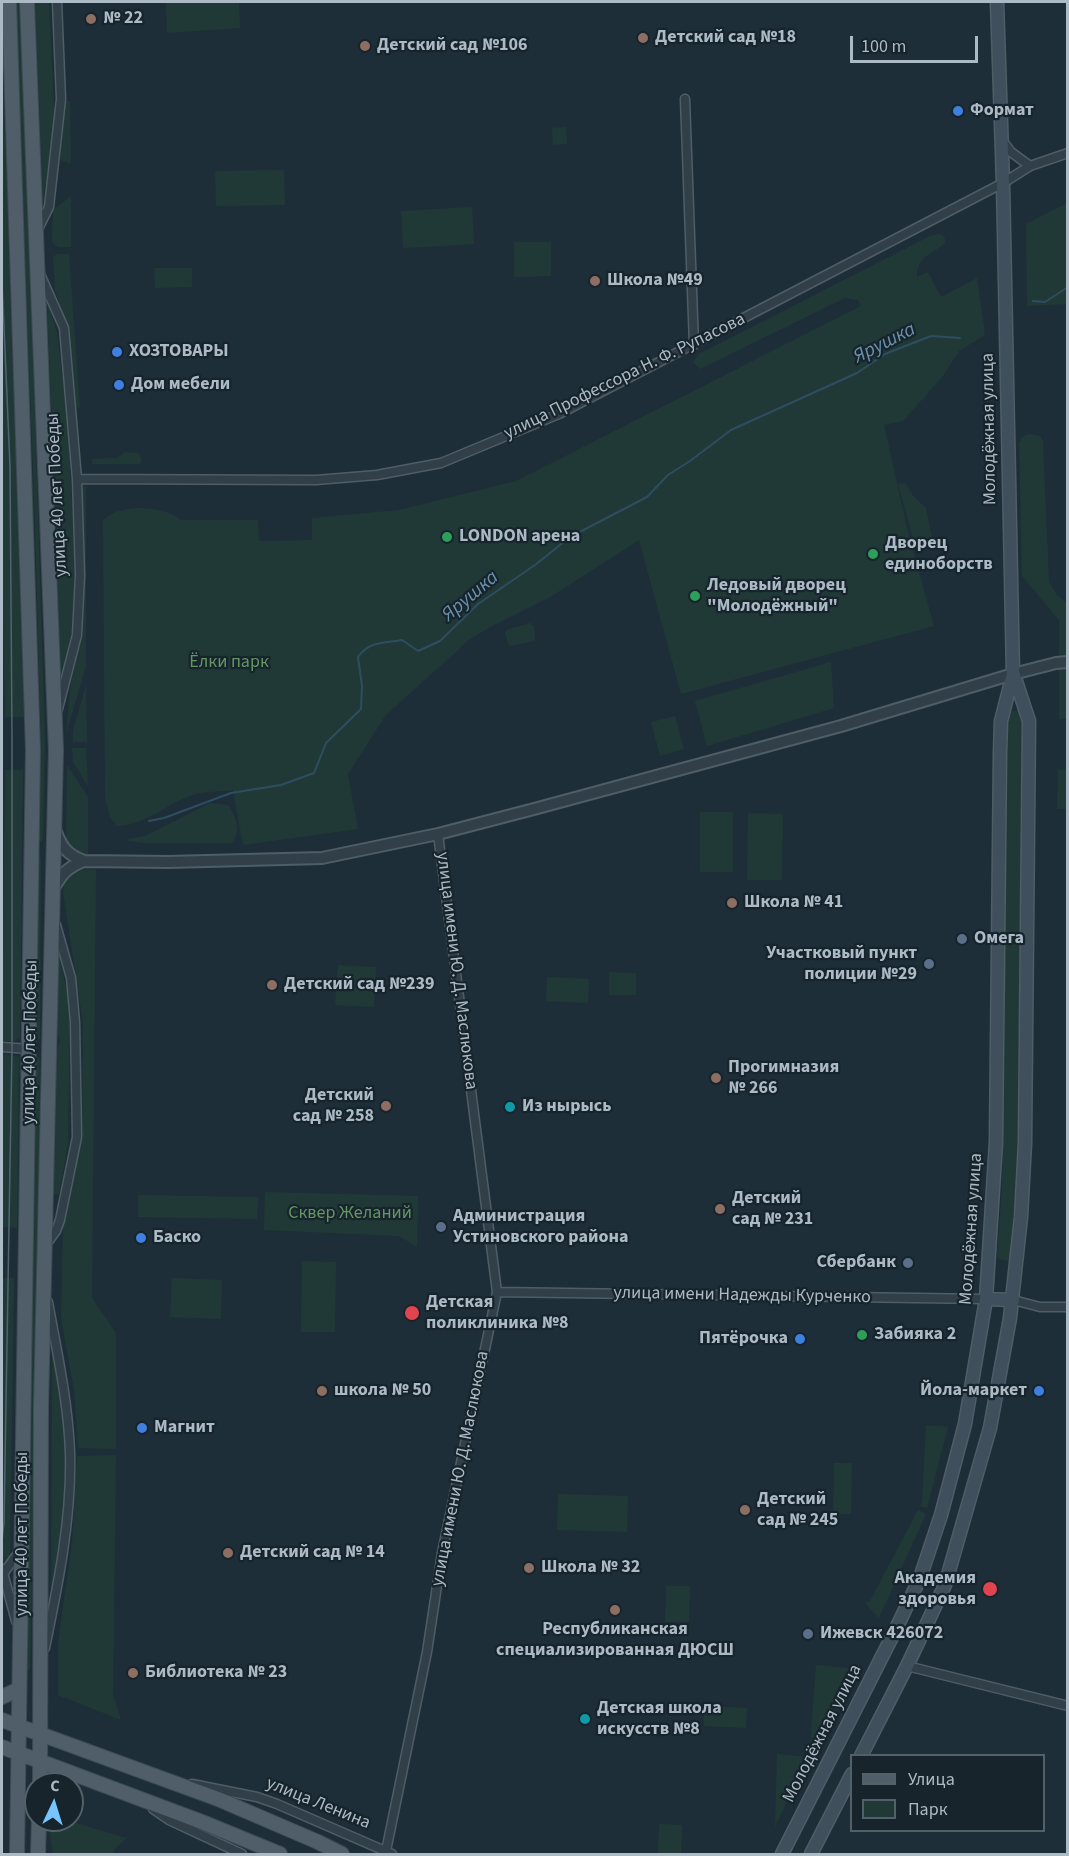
<!DOCTYPE html>
<html>
<head>
<meta charset="utf-8">
<style>
	body { margin:0 }
	#map { position:relative; width:1069px; height:1856px; overflow:hidden; background:#1e2e38; font-family:"Source Sans 3",sans-serif }
	canvas { display:block }
	.frame { position:absolute; inset:0; border:3px solid #abbac5; pointer-events:none }
	.legend { position:absolute; left:850px; top:1754px; width:195px; height:78px; box-sizing:border-box; background:#17242c; border:2px solid #526069; margin:0; padding:8px 10px; list-style:none; font-size:18px; color:#abbac5 }
	.legend li { display:flex; align-items:center; gap:12px; height:30px }
	.legend b { width:30px; border:2px solid #526069 }
	.north { position:absolute; left:24px; top:1772px; width:60px; height:60px; box-sizing:border-box; background:#17242c; border:2px solid #526069; border-radius:50%; rotate:4deg; font-size:16px; font-weight:700; line-height:24px; text-align:center; color:#abbac5 }
	.north::after { content:''; display:block; margin:auto; width:21px; height:27px; background:#76c5ff; clip-path:polygon(50% 0,100% 100%,50% 72%,0 100%) }
	.scale { position:absolute; left:850px; top:36px; width:128px; height:27px; box-sizing:border-box; border:3px solid #abbac5; border-top:0; padding-left:8px; font-size:18px; line-height:21px; white-space:nowrap; color:#abbac5; -webkit-text-stroke:4px #17242c; paint-order:stroke }
</style>
</head>
<body>
<div id="map">
<canvas width="1069" height="1856"></canvas>
<div class="frame"></div>
<ul class="legend">
<li><b style="height:8px;background:#4f5e68"></b>Улица</li>
<li><b style="height:16px;background:#203937"></b>Парк</li>
</ul>
<div class="north">С</div>
<div class="scale">100 m</div>
</div>
<script>
const ctx = document.querySelector('canvas').getContext('2d');
ctx.lineJoin = 'round';
function fillPath(path, color) { ctx.fillStyle = color; ctx.fill(path, 'evenodd'); }
function stroke(path, color, width, dash) { ctx.strokeStyle = color; ctx.lineWidth = width; ctx.lineCap = dash ? 'butt' : 'round'; ctx.setLineDash(dash || []); ctx.stroke(path); }
function label(font, color, halo, rows, align = 'center') {
  ctx.font = font + ' "Source Sans 3",sans-serif'; ctx.lineWidth = 4.5; ctx.setLineDash([]); ctx.textBaseline = 'middle'; ctx.strokeStyle = halo; ctx.fillStyle = color; for (const [text, x, y, turn = 0] of rows) {
    ctx.save(); ctx.translate(x, y); ctx.rotate((+turn || 0) * Math.PI / 180); ctx.textAlign = isNaN(turn) ? turn : align; if (halo) ctx.strokeText(text, 0, 0); ctx.fillText(text, 0, 0); ctx.restore();
  }
}
const green = new Path2D(`
	M15 2H19L30 253 45 743 43 839 41 842 38 839 41 745 35 523Z
	M35 2H49L55 122 43 205Z
	M166 2H239L240 28 167 33Z
	M2 60 18 438 24 717H5L2 545Z
	M63 101H70L71 164 58 159Z
	M566 127 567 144 553 145 552 128Z
	M284 170 285 205 216 206 215 171Z
	M71 196V247H58L52 242 53 210Z
	M1067 203V304L1027 306 1026 224Z
	M472 207 474 244 403 248 401 211Z
	M938 234 943 235 946 242C933 254 916 257 917 277L928 272 941 297 977 278 985 335 959 351 943 376 903 421 884 425 908 532 934 626 681 694 639 540 552 596 494 625 470 639 385 716 348 774 358 829 243 845 233 790C221 792 207 791 196 794 168 802 147 825 117 826L110 817 105 798 103 520C121 503 162 505 181 520H258L259 541 312 540V518L399 510 516 481 861 306 858 300 845 298 700 369 693 362 699 354 930 236Z
	M514 242H551V276L514 277Z
	M56 254H69L80 408 76 407 68 329 55 290 53 258Z
	M154 268H192V287L155 288Z
	M47 299 57 333 68 422 74 549 75 614 69 649 61 680Z
	M1029 434 1040 436 1043 442 1049 582 1057 595 1067 603V719H1059V620L1022 576 1019 443 1023 436Z
	M125 452 139 453 142 461 140 464H92V459L117 458Z
	M906 483 913 496 926 508 932 538 914 542 898 484Z
	M86 485V666L66 734 71 681 81 637V490Z
	M530 623 534 626 535 641 509 646 505 634 506 630Z
	M831 662 834 708 707 746 695 701Z
	M86 685 87 742H73V731Z
	M1016 710 1022 714 1018 1147 1011 1255 1010 1259 1006 1261 999 1259 997 1255 1002 1188 1004 1102 1007 714Z
	M675 716 684 749 660 756 651 722Z
	M72 748H86L88 786 73 762Z
	M67 765 88 797V855C76 853 71 851 66 840Z
	M5 770H23L20 1037 15 1041H2Z
	M1058 770H1067V809H1057Z
	M210 803 228 805C236 817 242 830 232 843H144L127 841V839L145 836Z
	M700 812H733V872H700Z
	M748 813 783 814 782 880H747Z
	M41 856 40 1037 39 1040 37 1037 38 860Z
	M96 869 92 1298 116 1333V1449L78 1448 74 1390 61 1318 63 1228 82 1134 83 1023 63 892 65 878 72 871Z
	M57 948 70 1004V1024L68 1143 59 1194H53L56 1052 60 1041 56 1026Z
	M338 965 376 967 374 1007 335 1005Z
	M609 972 636 973V995H609Z
	M547 977 589 979 588 1003 546 1001Z
	M3 1054 19 1057 17 1228 2 1227V1057Z
	M38 1057 40 1059 39 1236 30 1669 28 1671 25 1669 35 1058Z
	M265 1192 418 1196 417 1247 399 1236 264 1230Z
	M138 1195 258 1197 257 1219 138 1217Z
	M302 1261 336 1262 335 1332H301Z
	M2 1278H14L10 1560 5 1566 2 1549Z
	M172 1278 222 1280 221 1319 170 1317Z
	M52 1354 63 1395 66 1478 59 1546 51 1599Z
	M926 1425 948 1427 927 1508 920 1506 922 1502Z
	M116 1455 113 1695 121 1720 58 1695V1643L72 1543 77 1456Z
	M834 1463H852L851 1514H833Z
	M558 1494 628 1496 627 1532 557 1530Z
	M918 1510 926 1514 879 1618 865 1603 870 1601Z
	M666 1586H690L689 1622H665Z
	M816 1665 856 1669 810 1746Z
	M704 1706 747 1708 746 1728 704 1726Z
	M777 1754 807 1757 775 1827Z
	M48 1820H66L126 1838 114 1850 113 1854H53Z
	M659 1824 682 1825 681 1854H658Z`);
const stream = new Path2D(`
	M1033 301 1045 302 1068 287
	M149 821 164 818 231 793 281 785 314 773 326 743 361 709 362 686 358 657C369 641 384 643 402 640L418 651 440 641 478 604 535 565 570 537 647 497 668 475 690 461 731 430 857 373 885 354 931 336 960 338`);
const minor = new Path2D(`
	M685 99 694 345
	M1002 140 1011 152 1030 166
	M38 229 49 207 61 99 57 2
	M40 274 64 328 77 479 80 575 77 635 58 709
	M77 479 316 480 377 475 441 463 559 414 1003 183 1030 166 1068 153
	M2 1047 29 1049
	M45 1246 56 1231 60 1220 77 1137 75 1022 71 978 56 925
	M497 1292 986 1299
	M1013 1300 1040 1307H1068
	M2 1569 16 1621
	M3 1574 21 1549
	M45 1648C58 1585 72 1517 70 1452 68 1401 57 1352 48 1302
	M907 1666 1068 1706
	M192 1784 257 1797 277 1804 392 1854
	M153 1809 169 1820 242 1854
	M386 1851 427 1652 442 1553 497 1292 438 834`);
const tertiary = new Path2D(`
	M56 832C62 848 68 855 84 861L168 862 322 858 438 834 534 809 841 726 1013 674 1056 663 1068 662
	M53 890C61 874 68 867 84 861`);
const secondary = new Path2D(`
	M986 1299 1013 1300
	M861 1756 907 1666 945 1585 990 1428 1010 1318 1021 1217 1025 1143 1029 721 1014 675
	M782 1854 895 1631 920 1578 941 1515 965 1424 986 1299 996 1142 1000 753 1001 721 1013 674 1003 183 997 2
	M811 1854 852 1774`);
const primary = new Path2D(`
	M9 2 33 750 17 1854
	M27 2 56 750 41 1406 40 1784
	M2 1697 19 1689
	M2 1720 218 1799 318 1842 342 1854
	M2 1747 202 1822 280 1854
	M38 1854 39 1820`);
const tram = new Path2D(`
	M2 281 10 466 12 736V1048L4 1522 2 1541`);
const markers = [
	[91,19,6,"#8d6e63"],
	[643,38,6,"#8d6e63"],
	[365,46,6,"#8d6e63"],
	[958,111,6,"#3f7fe0"],
	[595,281,6,"#8d6e63"],
	[117,352,6,"#3f7fe0"],
	[119,385,6,"#3f7fe0"],
	[447,537,6,"#2e9e5b"],
	[873,554,6,"#2e9e5b"],
	[695,596,6,"#2e9e5b"],
	[732,903,6,"#8d6e63"],
	[962,939,6,"#5c6f8a"],
	[929,964,6,"#5c6f8a"],
	[272,985,6,"#8d6e63"],
	[716,1078,6,"#8d6e63"],
	[386,1106,6,"#8d6e63"],
	[510,1107,6,"#0f9aa8"],
	[720,1209,6,"#8d6e63"],
	[441,1227,6,"#5c6f8a"],
	[141,1238,6,"#3f7fe0"],
	[908,1263,6,"#5c6f8a"],
	[412,1313,8,"#e0444e"],
	[862,1335,6,"#2e9e5b"],
	[800,1339,6,"#3f7fe0"],
	[322,1391,6,"#8d6e63"],
	[1039,1391,6,"#3f7fe0"],
	[142,1428,6,"#3f7fe0"],
	[745,1510,6,"#8d6e63"],
	[228,1553,6,"#8d6e63"],
	[529,1568,6,"#8d6e63"],
	[990,1589,8,"#e0444e"],
	[615,1610,6,"#8d6e63"],
	[808,1634,6,"#5c6f8a"],
	[133,1673,6,"#8d6e63"],
	[585,1719,6,"#0f9aa8"]
];
const poiNames = [
	["№ 22",103,19],
	["Детский сад №18",655,38],
	["Детский сад №106",377,46],
	["Формат",970,111],
	["Школа №49",607,281],
	["ХОЗТОВАРЫ",129,352],
	["Дом мебели",131,385],
	["LONDON арена",459,537],
	["Дворец",885,544],
	["единоборств",885,565],
	["Ледовый дворец",707,586],
	["\"Молодёжный\"",707,607],
	["Школа № 41",744,903],
	["Омега",974,939],
	["Участковый пункт",917,954,"right"],
	["полиции №29",917,975,"right"],
	["Детский сад №239",284,985],
	["Прогимназия",728,1068],
	["№ 266",728,1089],
	["Детский",374,1096,"right"],
	["сад № 258",374,1117,"right"],
	["Из нырысь",522,1107],
	["Детский",732,1199],
	["сад № 231",732,1220],
	["Администрация",453,1217],
	["Устиновского района",453,1238],
	["Баско",153,1238],
	["Сбербанк",896,1263,"right"],
	["Детская",426,1303],
	["поликлиника №8",426,1324],
	["Забияка 2",874,1335],
	["Пятёрочка",788,1339,"right"],
	["школа № 50",334,1391],
	["Йола-маркет",1027,1391,"right"],
	["Магнит",154,1428],
	["Детский",757,1500],
	["сад № 245",757,1521],
	["Детский сад № 14",240,1553],
	["Школа № 32",541,1568],
	["Академия",976,1579,"right"],
	["здоровья",976,1600,"right"],
	["Республиканская",615,1630,"center"],
	["специализированная ДЮСШ",615,1651,"center"],
	["Ижевск 426072",820,1634],
	["Библиотека № 23",145,1673],
	["Детская школа",597,1709],
	["искусств №8",597,1730]
];
const streetNames = [
	["улица Профессора Н. Ф. Рупасова",625,377,-26],
	["Молодёжная улица",990,429,-91],
	["улица 40 лет Победы",58,495,-93],
	["улица имени Ю. Д. Маслюкова",456,971,83],
	["улица 40 лет Победы",31,1042,-89],
	["Молодёжная улица",972,1229,-86],
	["улица имени Надежды Курченко",742,1296,1],
	["улица имени Ю. Д. Маслюкова",461,1469,-79],
	["улица 40 лет Победы",23,1534,-90],
	["Молодёжная улица",823,1734,-63],
	["улица Ленина",318,1804,22]
];
const parkNames = [
	["Ёлки парк",229,663],
	["Сквер Желаний",350,1214]
];
const waterNames = [
	["Ярушка",885,344,-27],
	["Ярушка",471,597,-40]
];
fillPath(green, '#203937');
stroke(stream, '#2f4d61', 2);
stroke(minor, '#4f5d66', 11);
stroke(tertiary, '#4f5d66', 14);
stroke(secondary, '#4f5d66', 15);
stroke(primary, '#3e4b54', 16);
stroke(minor, '#313f48', 8);
stroke(tertiary, '#313f48', 10);
stroke(secondary, '#3f4f5b', 12);
stroke(primary, '#4f5e68', 14);
stroke(tram, '#536470', 1.5);
for (const [x, y, r, color] of markers) { const dot = new Path2D(); dot.arc(x, y, r, 0, 2 * Math.PI); ctx.fillStyle = color; ctx.fill(dot); stroke(dot, '#17242c', 2); }
label('bold 18px', '#abbac5', '#17242c', poiNames, 'left');
label('18px', '#abbac5', '#17242c', streetNames);
label('18px', '#629764', '#17242c', parkNames);
label('italic 20px', '#6992ac', '#17242c', waterNames);
</script>
</body>
</html>
